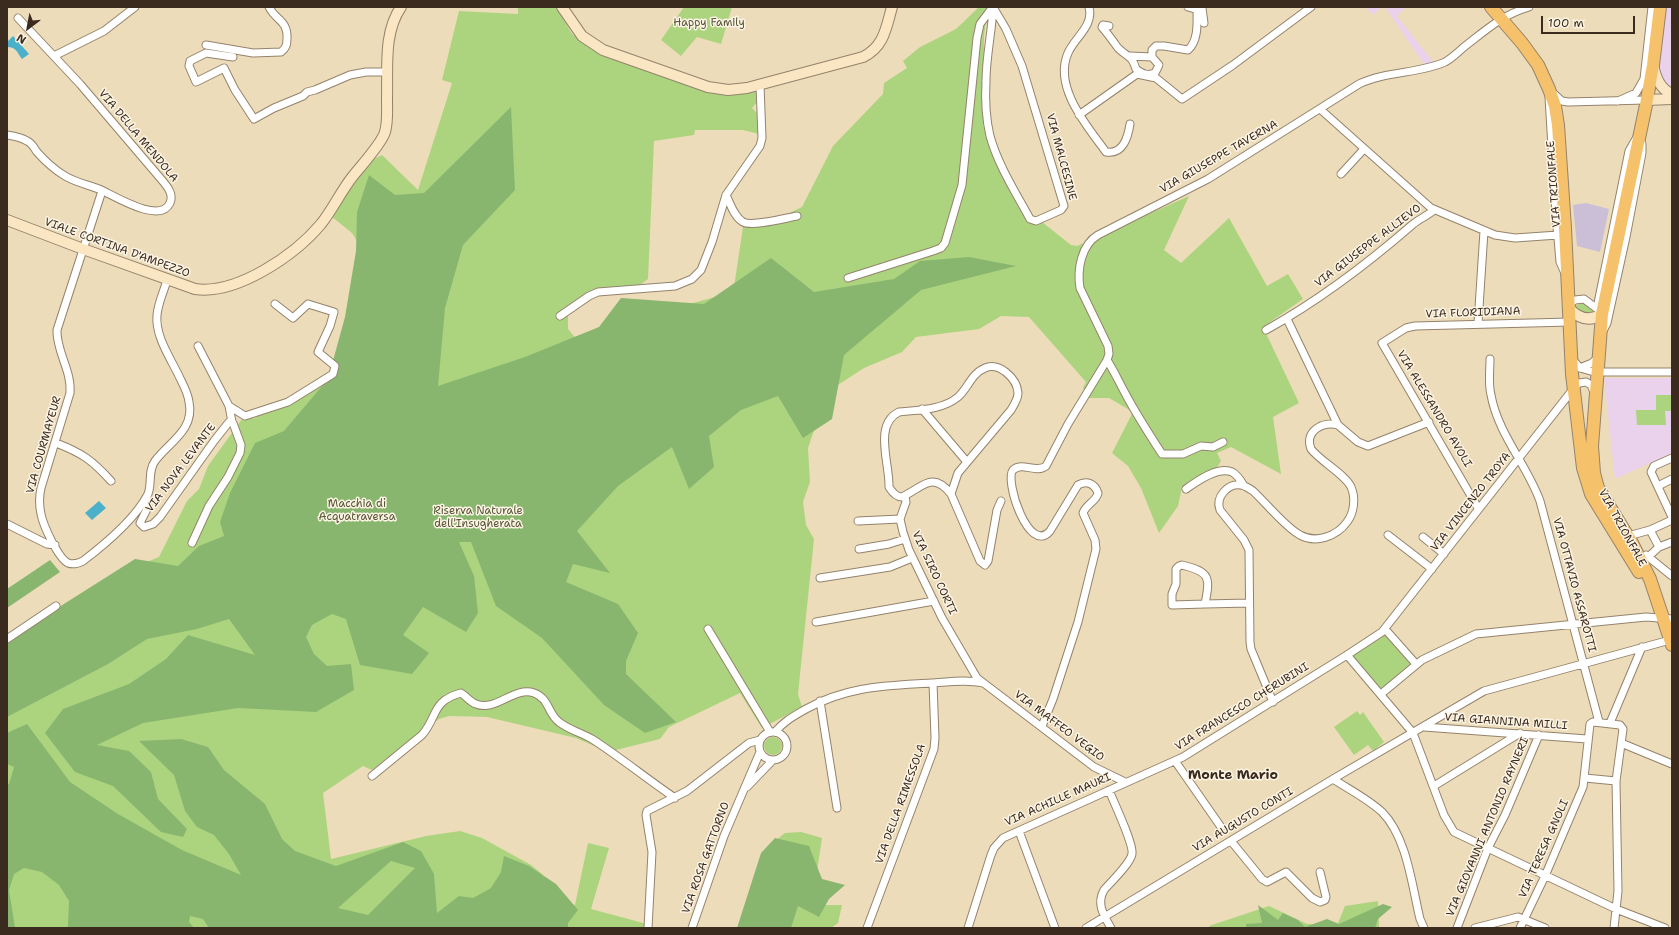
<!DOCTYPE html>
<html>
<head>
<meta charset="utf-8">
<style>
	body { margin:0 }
	#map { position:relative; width:1679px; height:935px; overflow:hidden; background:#eddcb9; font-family:"Shantell Sans",sans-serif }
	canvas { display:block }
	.frame { position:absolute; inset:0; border:8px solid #3b2a1e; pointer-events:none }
	.north { position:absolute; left:8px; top:8px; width:40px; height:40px; -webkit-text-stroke:3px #fcf5e5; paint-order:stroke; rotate:212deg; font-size:11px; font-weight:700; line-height:16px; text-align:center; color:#3b2a1e }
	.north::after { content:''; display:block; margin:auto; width:14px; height:18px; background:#3b2a1e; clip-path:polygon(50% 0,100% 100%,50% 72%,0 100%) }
	.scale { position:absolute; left:1541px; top:16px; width:94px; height:18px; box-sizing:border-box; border:2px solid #3b2a1e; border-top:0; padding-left:5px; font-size:12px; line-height:14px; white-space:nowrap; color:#3b2a1e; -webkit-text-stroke:3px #fcf5e5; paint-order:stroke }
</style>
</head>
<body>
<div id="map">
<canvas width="1679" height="935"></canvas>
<div class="frame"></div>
<div class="north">N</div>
<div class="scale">100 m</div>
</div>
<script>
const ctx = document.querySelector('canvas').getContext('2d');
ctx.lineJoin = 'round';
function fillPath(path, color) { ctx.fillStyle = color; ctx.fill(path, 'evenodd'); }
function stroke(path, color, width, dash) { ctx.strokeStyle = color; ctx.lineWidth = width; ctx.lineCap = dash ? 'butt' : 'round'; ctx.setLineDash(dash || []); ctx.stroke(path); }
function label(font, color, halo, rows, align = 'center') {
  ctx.font = font + ' "Shantell Sans",sans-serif'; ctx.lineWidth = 3; ctx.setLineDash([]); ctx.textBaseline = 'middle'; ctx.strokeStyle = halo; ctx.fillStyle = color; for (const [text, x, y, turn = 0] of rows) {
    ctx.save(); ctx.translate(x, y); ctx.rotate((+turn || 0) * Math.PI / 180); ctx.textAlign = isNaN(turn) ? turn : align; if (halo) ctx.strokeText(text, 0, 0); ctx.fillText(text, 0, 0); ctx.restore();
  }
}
const built = new Path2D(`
	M1366 7H1382L1373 15Z
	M1385 7H1406L1397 16 1433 62 1426 67Z
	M1663 7H1672V90L1663 82 1656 62Z
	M1604 378H1672V453L1615 479Z`);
const industrial = new Path2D(`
	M1586 203 1609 209 1600 252 1577 246 1573 205Z`);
const green = new Path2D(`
	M518 7H556L572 34 591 49 726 95 756 92 757 102 752 108 758 114 759 134 743 130H695L694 135 654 141 648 279 637 287 596 290 568 305V329L583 347 672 309 729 293 734 287 743 227 766 224 802 207 833 146 883 94 884 83 907 68 903 61 920 47 956 29 979 7H988L984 36 983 125 993 156 1028 220 1042 222 1071 245 1077 246 1189 196 1164 250 1181 263 1229 218 1267 286 1288 274 1303 299 1263 327 1299 403 1273 417 1281 474 1231 447 1217 453 1221 461 1216 469 1182 487 1178 506 1159 533 1141 488 1128 466 1112 453 1133 412 1109 398H1089L1083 388 1086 382 1029 317 1001 316 979 329 916 337 902 352 864 368 827 392 808 448 810 482 803 502 806 525 814 539 798 694 802 707 762 728 740 693 669 727 660 739 608 752 576 738 487 717 449 716 439 719 372 770 363 766 323 793 331 859 426 836 460 831 482 838 531 865 542 874 557 900 575 905 588 843 609 848 591 909 647 924V928H7V637L127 570 159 557 187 501 199 489 208 466 242 419 256 418 260 411 286 405 346 368 385 285 352 233 331 216 372 160 382 155 418 190 452 83 442 80 459 11 518 14Z
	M684 7H732L721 44 697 37 681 56 661 40Z
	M1582 303 1590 307 1594 315C1586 315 1580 313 1575 306Z
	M1656 395H1672V411H1665L1666 425H1637L1636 410H1656Z
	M1385 634 1412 665 1381 691 1351 657Z
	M1357 711 1360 715 1363 712 1384 742 1373 751 1368 745 1354 755 1334 727Z
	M764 746a9 9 0 1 1 18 0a9 9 0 1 1-18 0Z
	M801 832 822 838 812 905H842L838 923 831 928H746L775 841 785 833Z
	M1378 901 1379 928H1336L1345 906Z
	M1269 906 1307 924H1321L1332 928H1210L1209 926Z`);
const forest = new Path2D(`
	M511 107 515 190 463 245 445 308 438 386 525 357 599 327 621 298 704 304 771 258 814 292 894 279 920 261 969 257 1016 266 921 290 844 355 832 419 803 438 778 396 741 410 709 436 714 467 689 489 672 447 618 486 577 531 610 573 573 564 566 582 618 604 638 633 626 661V674L676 722 645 733 604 705 542 638 496 606 471 542H459L474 576 478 613 466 632 423 607 403 635 429 653 412 674 360 665 346 619 332 614 312 625 306 637 314 654 327 666 351 664 354 690 316 712 238 708 143 723 97 745 129 751 151 772 158 799 187 829 183 837 161 832 113 786 75 772 45 733 63 709 129 684 166 659 188 635 255 655 229 619 197 629 147 639 108 664 7 717V640L135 559 178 566 199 546 224 536 220 522 230 493 255 443 284 431 328 379 345 317 356 251 357 212 369 175 395 195 424 193Z
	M50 560 60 572 7 608V589Z
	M27 724 70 782 118 814 182 850 241 875 229 854 214 835 197 827 185 811 174 775 139 741 181 739 208 747 224 770 265 804 282 839 295 851 336 866 403 842 421 851 434 874 437 913 459 896 473 898 491 888 501 872 504 856 529 866 556 884 578 910 568 923V928H209L203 919 190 916 189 922 194 928H68L69 901 59 885 42 872 24 868 14 874 9 890 15 928H7V784H9L14 767 7 764V733ZM391 861 415 868 368 915 338 908Z
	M775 838 809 846 822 879 845 885 829 899 819 917 798 906 791 928H737L761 853Z
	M1383 904 1392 907 1378 919 1375 928H1246V924L1262 923 1258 905 1278 920 1283 913 1298 920 1305 927 1327 919 1339 924Z`);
const water = new Path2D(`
	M13 36 29 54 22 59C17 53 17 47 7 47V42Z
	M99 501 106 508 92 520 85 513Z`);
const street = new Path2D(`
	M993 7 1006 29 1022 66 1064 206 1061 210 1036 221 1030 219C1016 193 998 165 990 136 986 119 985 99 986 81 986 56 992 32 993 7
	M1089 7C1094 26 1075 37 1068 53 1053 87 1087 126 1106 152 1123 155 1128 137 1130 124
	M1188 7 1195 9 1199 7
	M1200 7 1202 8 1204 23
	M1109 26 1103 25 1102 27C1108 34 1113 41 1118 48 1127 57 1132 55 1136 69 1143 74 1147 76 1155 73L1159 65 1152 57V50L1156 46H1164L1188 50C1199 40 1197 22 1197 8
	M206 45 253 53 281 52C286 48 287 45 287 39 288 20 276 21 269 7
	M54 56 104 31 135 7
	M1130 56 1152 57
	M233 57 206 53 190 61 189 66 196 82 224 68 235 90 254 119 274 108 303 96 307 92 315 90 350 75 366 72H388
	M1552 92 1562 101 1568 102 1646 100
	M1549 97 1556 215 1560 262 1564 271
	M1618 101 1636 93 1644 79 1652 7
	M1320 109 1431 208 1495 235 1515 238 1558 235
	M1079 115 1137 74 1156 78 1182 99 1233 65 1311 7
	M7 135C14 136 21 137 27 141 32 143 34 148 37 152 45 161 55 170 65 176 75 182 88 185 99 189 113 195 160 225 170 203 174 194 167 186 161 179L80 84 18 18
	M1341 174 1364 149
	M102 191 57 330C56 351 72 371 70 393L41 488C39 497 39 505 41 514 43 525 58 558 68 563 73 565 79 563 83 561 104 545 134 520 147 496 153 486 147 472 155 461 169 442 195 430 189 402 188 392 182 383 178 374 169 356 155 335 157 315 158 303 164 291 167 280
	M726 195C730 203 734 217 743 222 752 227 786 218 797 216
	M848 278 933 251 941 248 945 243 962 185 977 38 980 24 992 8
	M1569 304 1575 300 1584 299 1600 311
	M1597 308 1629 151 1637 137
	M560 316 589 296 598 292 675 286 692 279 701 270 712 242 726 195 760 146 762 138 760 85
	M1287 319 1338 425
	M1478 323 1484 231
	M1604 329 1607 323 1626 237 1642 153V144
	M1266 330C1318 301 1366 265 1412 225 1419 219 1427 216 1434 210
	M198 346 229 406 232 422
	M1490 359C1490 371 1488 383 1491 395 1498 434 1527 465 1540 501L1599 722
	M1107 360C1114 371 1119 382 1125 393 1136 414 1149 434 1162 454H1183L1201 446 1213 447 1223 442
	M1573 360 1580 368 1594 372H1672
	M1580 368 1592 363 1599 357
	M229 406 245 416 288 402 333 374 335 366 318 352 330 326 334 312 308 304 293 318 275 304
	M922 409 967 462
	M56 443C82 453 92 460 111 481
	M1672 458 1654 466 1651 472 1672 517
	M1658 486 1672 479
	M1186 489C1197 481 1218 466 1232 472 1238 475 1241 481 1244 486
	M951 494 958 473 1011 410C1014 405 1018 399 1018 393 1017 378 999 362 985 368 972 373 968 388 958 397 943 410 917 410 899 412 873 424 890 465 889 487 892 492 896 497 902 497 922 488 932 470 951 494L980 561 985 565 988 561 997 510 1001 501
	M147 496V509L140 523 144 527 153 524 160 517 214 441 229 422 233 423 241 445 240 453 228 477 209 506 192 543
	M905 496 906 502 900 519 903 532 909 550 942 618 977 678 1094 767 1125 782
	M1478 508 1382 343 1406 328 1415 326 1570 322
	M858 521 900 519
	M7 524 47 544 55 545
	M1388 535 1432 569
	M1628 536 1650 530
	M1423 537 1444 554
	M1659 547 1672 542
	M859 549 889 544 905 539
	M1646 555 1672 576
	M1648 557 1659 547 1650 530 1672 520
	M1182 565C1211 572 1210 578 1205 604L1172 605V594L1176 584V569L1179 566Z
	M820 578 890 567 912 558
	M1205 604 1249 603
	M816 622 934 601
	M708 629 770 732
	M1385 629 1416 664
	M7 639 56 606
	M1347 655 1413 733 1444 815 1454 832 1616 909 1665 928
	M1381 694 1422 660 1476 634 1646 617 1672 619
	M820 701 837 808
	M1273 702 1251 649 1250 642 1249 550 1244 540 1220 510C1215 497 1228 483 1241 485 1246 486 1250 489 1253 491 1266 503 1286 528 1300 535 1316 544 1337 536 1347 522 1354 513 1356 498 1351 487 1346 475 1320 461 1311 449 1304 431 1323 421 1338 425L1358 442 1368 446 1429 422
	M1610 723 1642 647
	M1042 726 1053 699 1078 622 1096 549 1095 540 1083 513C1086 504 1097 501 1098 493 1095 484 1087 480 1078 485L1050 531C1029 556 1004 480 1013 470 1022 461 1036 474 1046 466L1068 424 1107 360 1109 354 1108 346 1080 288C1077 270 1081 245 1098 235L1208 179 1359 84C1386 71 1418 74 1445 62 1452 58 1458 52 1464 47 1486 30 1502 15 1529 7
	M1424 727 1587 739
	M759 746a14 14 0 1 1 28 0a14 14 0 1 1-28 0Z
	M775 732C784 721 794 716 806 709 848 686 885 686 931 683 948 682 967 679 983 683
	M1621 743 1672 764
	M1175 761 1221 827
	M372 776 422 735C438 717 431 701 461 693 466 696 470 702 476 704 496 712 514 686 534 693 549 698 548 714 559 722 569 730 582 733 592 739 620 757 647 779 675 798
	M1333 779C1350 790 1368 799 1382 812 1407 837 1412 886 1420 919L1424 928
	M1434 786 1520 733
	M747 787 772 761
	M1109 790C1113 801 1134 844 1132 854 1130 864 1111 882 1104 890 1096 904 1104 916 1111 928
	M1019 831 1055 928
	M1231 841 1262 879 1267 882 1286 872 1312 898 1320 902 1325 900 1326 897 1320 872
	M648 928 652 852 646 815 647 811 687 791 749 743 760 740
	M692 928 724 836 760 752
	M867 928 934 749 935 738 933 683
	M968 928 991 855 994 848 1003 838 1183 757 1347 655 1382 632 1574 388 1579 383 1586 382 1591 385 1594 392
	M1086 928 1333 779 1484 691 1670 640
	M1457 928 1488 848 1505 815 1539 735
	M1475 928 1518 917 1545 928
	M1520 928 1545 876 1583 787 1590 724 1593 722 1620 725 1623 729 1616 781 1585 778
	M1614 928 1618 891 1616 781`);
const secondary = new Path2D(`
	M562 7 582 36 603 50 708 87 728 90 747 88 863 57C884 47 886 28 892 7
	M1653 65C1656 78 1660 89 1672 94
	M1646 100 1672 99
	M7 220 83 249 195 289C237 295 295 255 321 224 333 209 341 191 353 176 361 166 382 143 385 132 388 122 387 109 387 99 388 69 383 33 401 7
	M1569 308C1579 319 1590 322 1602 314`);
const primary = new Path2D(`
	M1491 7 1522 43 1538 65 1549 89 1555 106 1558 125 1565 228 1572 374 1583 468 1591 494 1639 572
	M1660 7 1653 65 1646 105 1602 314 1592 446 1594 473 1598 488 1632 543 1650 579 1672 645`);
const parkNames = [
	["Happy Family",709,23],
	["Macchia di",357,504],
	["Acquatraversa",357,517],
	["Riserva Naturale",478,511],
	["dell'Insugherata",478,524]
];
const streetNames = [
	["VIA DELLA MENDOLA",138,136,50],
	["VIA MALCESINE",1061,157,75],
	["VIA GIUSEPPE TAVERNA",1219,157,-30],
	["VIA TRIONFALE",1554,184,-94],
	["VIA GIUSEPPE ALLIEVO",1368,246,-37],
	["VIALE CORTINA D'AMPEZZO",117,248,20],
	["VIA FLORIDIANA",1473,313,-2],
	["VIA ALESSANDRO AVOLI",1434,409,59],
	["VIA COURMAYEUR",44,445,-74],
	["VIA NOVA LEVANTE",181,468,-53],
	["VIA VINCENZO TROYA",1471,502,-52],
	["VIA TRIONFALE",1622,528,61],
	["VIA SIRO CORTI",934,573,65],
	["VIA OTTAVIO ASSAROTTI",1574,585,75],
	["VIA FRANCESCO CHERUBINI",1242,707,-32],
	["VIA GIANNINA MILLI",1506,722,4],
	["VIA MAFFEO VEGIO",1059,726,37],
	["VIA ACHILLE MAURI",1058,800,-24],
	["VIA DELLA RIMESSOLA",901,804,-70],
	["VIA AUGUSTO CONTI",1243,820,-31],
	["VIA GIOVANNI ANTONIO RAYNERI",1488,827,-67],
	["VIA TERESA GNOLI",1544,849,-66],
	["VIA ROSA GATTORNO",706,858,-70]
];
const quarterNames = [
	["Monte Mario",1233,776]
];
fillPath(built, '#ead1ec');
fillPath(industrial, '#cabfd6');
fillPath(green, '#acd47f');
fillPath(forest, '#89b66e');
fillPath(water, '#4bb0ca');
stroke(street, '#94836c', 9);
stroke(secondary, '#94836c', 12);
stroke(primary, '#94836c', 14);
stroke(street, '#fff', 7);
stroke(secondary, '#fbe6c4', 10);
stroke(primary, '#f5c16b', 12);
label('11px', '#575436', '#fcf5e5', parkNames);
label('11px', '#3b2a1e', '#fcf5e5', streetNames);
label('bold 13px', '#3b2a1e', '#fcf5e5', quarterNames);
</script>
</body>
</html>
